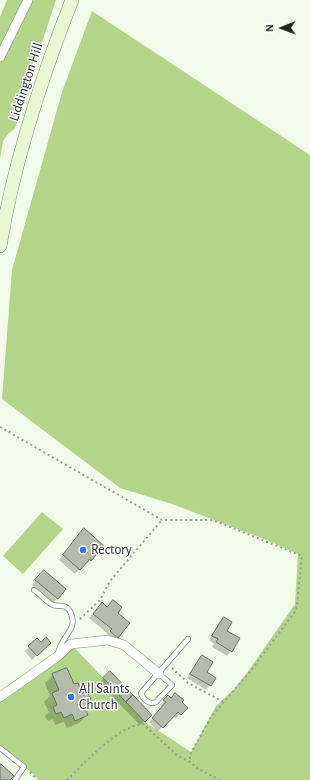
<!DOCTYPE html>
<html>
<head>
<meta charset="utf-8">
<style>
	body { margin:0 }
	#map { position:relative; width:310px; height:780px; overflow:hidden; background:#f2fbe9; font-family:"Alegreya Sans",sans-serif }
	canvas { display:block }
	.north { position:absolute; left:262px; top:8px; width:40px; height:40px; -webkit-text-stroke:3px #fff; paint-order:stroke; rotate:269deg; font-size:11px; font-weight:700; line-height:16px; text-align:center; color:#252922 }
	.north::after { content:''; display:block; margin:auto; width:14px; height:18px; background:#252922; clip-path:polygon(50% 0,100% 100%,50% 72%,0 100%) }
</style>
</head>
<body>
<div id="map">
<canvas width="310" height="780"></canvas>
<div class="north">N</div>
</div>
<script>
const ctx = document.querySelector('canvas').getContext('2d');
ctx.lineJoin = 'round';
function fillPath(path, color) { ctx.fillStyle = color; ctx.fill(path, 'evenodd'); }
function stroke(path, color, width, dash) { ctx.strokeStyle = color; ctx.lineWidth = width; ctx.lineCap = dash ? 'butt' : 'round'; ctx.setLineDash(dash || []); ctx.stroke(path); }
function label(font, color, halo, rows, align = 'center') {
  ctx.font = font + ' "Alegreya Sans",sans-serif'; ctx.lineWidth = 3; ctx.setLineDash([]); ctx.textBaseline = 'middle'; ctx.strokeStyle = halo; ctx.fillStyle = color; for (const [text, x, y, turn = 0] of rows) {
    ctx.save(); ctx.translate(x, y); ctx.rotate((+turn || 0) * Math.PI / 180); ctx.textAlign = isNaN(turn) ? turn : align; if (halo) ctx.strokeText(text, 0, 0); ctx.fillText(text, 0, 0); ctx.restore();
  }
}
const green = new Path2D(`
	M7 0H56L40 49 30 70 21 115 14 129 8 134 3 141 0 159V17Z
	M92 11 310 155V780H39L32 773 0 748V697L71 644 145 722 191 752 216 706 235 688 249 670 295 604 298 554 259 537 172 504 120 488 2 399 12 270 62 92Z
	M42 512 63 529 23 574 3 556Z`);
const shadow = new Path2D(`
	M80 534 90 560 86 564 85 563 75 574 59 560Z
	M40 576 65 589 53 603 32 585Z
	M98 608H107L116 613 129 623 113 642 106 636 108 634 89 618Z
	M224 618 226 631 231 651 227 656 212 647 214 644 209 640 219 622Z
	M41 643 46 647 32 660 25 651 29 647Z
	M202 656 206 673 214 678 206 690 187 678 198 660Z
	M110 672 150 715 140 725 99 683Z
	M53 675 73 686 90 700 86 704 84 710 87 715 79 723 67 728 64 722 55 725 53 719 48 721 45 716 49 712 44 702 50 696 45 683Z
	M168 697 180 702 186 708 176 718 173 716 158 731 149 722 162 707 160 705Z`);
const building = new Path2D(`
	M84 528 104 546 91 561 90 559 80 570 63 555Z
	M44 570 66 589 58 599 35 580Z
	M113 600 122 607 118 613 130 623 118 638 110 631 112 629 93 614 102 602 107 607Z
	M224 617 232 622 227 631 240 638 232 652 216 642 218 639 212 636Z
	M46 637 51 643 37 656 28 646 37 638 41 642Z
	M202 655 213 662 207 672 216 678 211 686 190 674Z
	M67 668 74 684 78 683 82 693 87 691 91 700 86 702 88 707 85 709 88 715 75 721 72 714 64 718 61 712 56 714 53 707 57 705 52 693 59 690 52 674Z
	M110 671 133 695 126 702 103 678Z
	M175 693 184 700 182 702 188 708 181 715 178 712 163 728 152 718 166 702 163 700 168 695 171 698Z
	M133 695 152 715 145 722 126 702Z
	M1 764 14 776 10 780H0V766Z`);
const path = new Path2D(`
	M0 427 162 520H210L218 522 302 556 297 605 294 613 249 673 211 717 190 755V762
	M80 619 100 600 110 581 162 520
	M172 668 188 683 224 702
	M30 772 37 780
	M67 780C86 762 116 727 143 724L178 756 190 762 197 768 220 780`);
const lane = new Path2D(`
	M34 590C40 594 45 600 51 604 55 607 58 605 63 606 71 607 74 620 72 626 68 636 59 643 58 654
	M159 674 172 685 156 702C150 705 143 700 141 693L188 639
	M0 748 24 767 15 780`);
const street = new Path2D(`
	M0 57 28 0
	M0 697 58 656 71 644 108 640 124 645 159 674`);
const secondary = new Path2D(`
	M0 246C14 162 41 79 72 0`);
const markers = [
	[83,550,4,"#3873e2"],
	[71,697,4,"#3873e2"]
];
const streetNames = [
	["Liddington Hill",26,82,-72]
];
const poiNames = [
	["Rectory",91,550],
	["All Saints",79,689],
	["Church",79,705]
];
fillPath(green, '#b2d58a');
fillPath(shadow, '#0003');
fillPath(building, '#b3bbaa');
stroke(building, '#6b7262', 1);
stroke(lane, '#828b7a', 6);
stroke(street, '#828b7a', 10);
stroke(secondary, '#828b7a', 14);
stroke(path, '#989f92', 2, [2, 3]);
stroke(lane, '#fff', 4.5);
stroke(street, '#fff', 9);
stroke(secondary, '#e8f8d4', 13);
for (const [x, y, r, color] of markers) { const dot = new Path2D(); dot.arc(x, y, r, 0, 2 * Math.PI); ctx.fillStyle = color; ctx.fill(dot); stroke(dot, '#fff', 1.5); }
label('14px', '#252922', '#fff', streetNames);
label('14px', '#252922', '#fff', poiNames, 'left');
</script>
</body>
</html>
